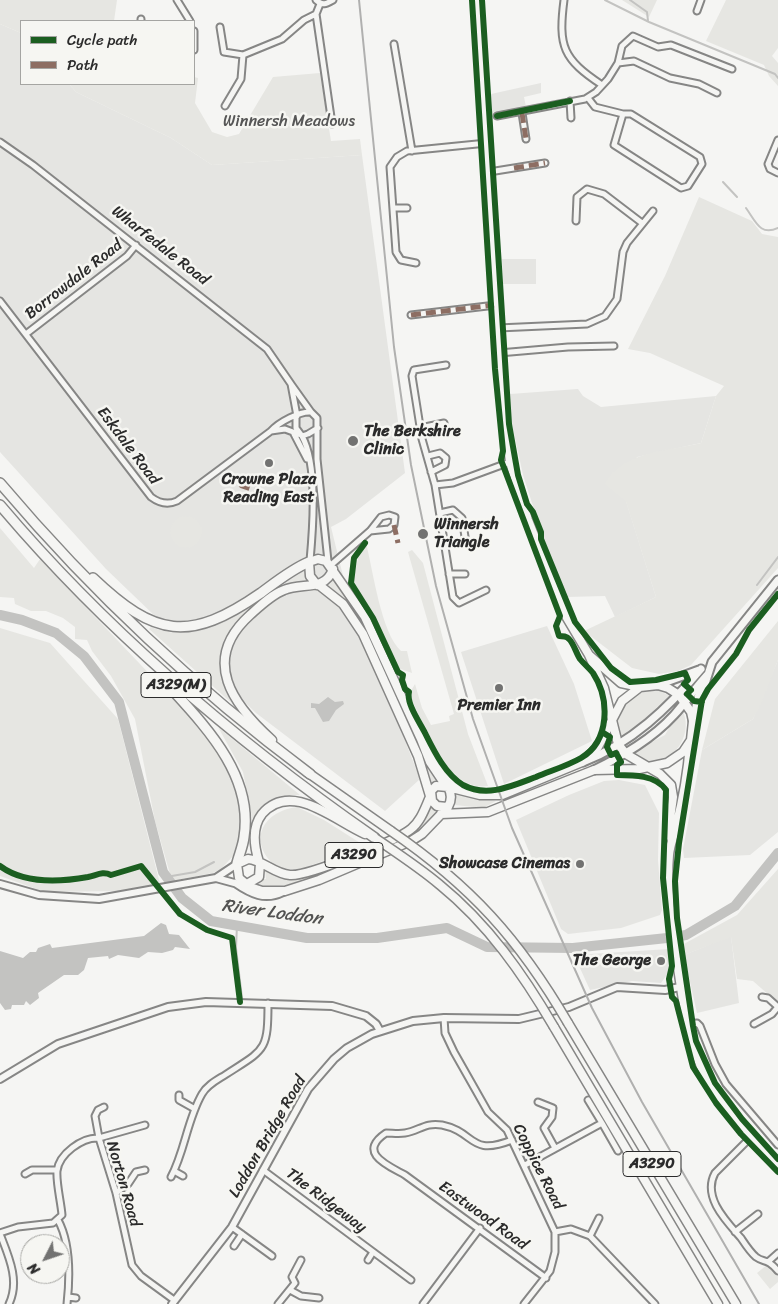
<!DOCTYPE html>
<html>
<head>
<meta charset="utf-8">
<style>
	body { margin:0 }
	#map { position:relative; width:778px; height:1304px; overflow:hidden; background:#f5f5f3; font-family:Sriracha,sans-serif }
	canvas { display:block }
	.legend { position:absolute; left:20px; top:20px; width:175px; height:65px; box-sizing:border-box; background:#f6f6f2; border:1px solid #a5a5a2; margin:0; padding:6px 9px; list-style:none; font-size:15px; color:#2b2b2b }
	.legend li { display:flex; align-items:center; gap:10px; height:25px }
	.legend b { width:25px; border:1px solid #a5a5a2 }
	.north { position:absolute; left:20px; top:1234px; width:50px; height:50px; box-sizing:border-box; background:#f6f6f2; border:1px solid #a5a5a2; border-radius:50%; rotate:229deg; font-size:14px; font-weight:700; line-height:20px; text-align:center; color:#2b2b2b }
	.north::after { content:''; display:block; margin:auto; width:18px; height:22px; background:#727271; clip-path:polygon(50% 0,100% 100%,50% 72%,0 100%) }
</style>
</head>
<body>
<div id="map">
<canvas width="778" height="1304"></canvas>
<ul class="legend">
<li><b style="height:6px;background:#1b5e20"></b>Cycle path</li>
<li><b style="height:6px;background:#8d6e63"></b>Path</li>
</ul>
<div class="north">N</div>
</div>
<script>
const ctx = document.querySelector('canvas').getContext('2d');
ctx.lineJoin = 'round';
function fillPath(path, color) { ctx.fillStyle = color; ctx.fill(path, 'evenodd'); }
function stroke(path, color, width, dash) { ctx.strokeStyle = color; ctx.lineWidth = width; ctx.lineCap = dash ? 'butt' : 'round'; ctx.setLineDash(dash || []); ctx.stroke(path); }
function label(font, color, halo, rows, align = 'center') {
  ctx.font = font + ' Sriracha,sans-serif'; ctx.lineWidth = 5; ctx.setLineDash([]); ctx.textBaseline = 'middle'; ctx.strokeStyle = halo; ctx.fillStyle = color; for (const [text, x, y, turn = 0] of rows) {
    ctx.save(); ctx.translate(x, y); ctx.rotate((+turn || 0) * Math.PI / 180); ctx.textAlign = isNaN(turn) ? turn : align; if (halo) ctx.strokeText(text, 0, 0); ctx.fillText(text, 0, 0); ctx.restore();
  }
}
const built = new Path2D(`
	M0 24 21 33V84H69L76 92 171 138 212 165 362 155 405 473 346 519 331 527 347 592 420 779 385 811 256 713 106 569 0 452Z
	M541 83V93L524 97 526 107 492 115 491 94Z
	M502 259H536V284H503Z
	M578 389 583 396 601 407 716 396 701 443 637 457 626 501 656 597 615 617 605 596 567 597 543 537 523 475 511 420 510 394Z
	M547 626 574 684 592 741 504 784 461 652Z
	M778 660V832L750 855 684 858 683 849 702 750 753 719Z
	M619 780 645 785 659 813 658 860 662 910 660 915 621 928 568 934 561 929 516 820 569 795 604 781Z
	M731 936 739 1003 697 1013 684 955Z
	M669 949 671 969 661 983 632 981 590 990 574 955Z`);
const green = new Path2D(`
	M0 0H117L114 21H21V33L0 24Z
	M622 0H657L649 17Z
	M726 0H778V48L772 56 778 63V86L769 76 764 65 706 41Z
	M320 73 331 141 360 139 362 155 212 165 171 138 76 92 69 84H194V77L198 78 195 103 212 132 227 137 239 134 273 77Z
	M699 197 752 221 762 234 778 237V568L691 665 678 671 659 674 632 668 584 631 656 597 626 502 604 484C622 451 668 451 701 443L716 396 724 386 650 353 628 349 665 276Z
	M170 532a16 16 0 1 1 32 0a16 16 0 1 1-32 0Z
	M0 528 34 568 40 559 200 727 224 758 236 788 242 829 234 855 221 869 213 873 172 881 155 821 135 719 111 676 92 651 87 640 75 639V627L63 618 46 611H31L15 604 14 598 0 597Z
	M366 543C373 570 381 633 401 651H407L412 673 398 668 370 608 353 581 360 550Z
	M412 550 423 563 468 734 488 786C446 793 424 723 409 694L415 684 422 708 431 725 450 721 449 716 454 714 408 552Z
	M305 572 308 581C268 585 230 621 222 660 218 677 227 693 236 707L149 629 151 627C212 652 256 597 305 572Z
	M333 574 360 617 428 763 438 781 432 784 425 762 357 615 344 598 326 585Z
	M778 621V660L762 702 753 719 702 750 715 699Z
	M0 628 50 643 118 719 160 884 120 891 45 892 0 876Z
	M649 690 660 691 672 697 654 714 619 739C614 715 623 695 649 690Z
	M682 709C694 733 676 763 648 761 642 760 636 756 630 753L665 735 677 714Z
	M218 727 300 795C275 796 264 798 253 822L243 772Z
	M456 793 496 801 483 808 455 805Z
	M430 805 441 811 418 835 290 884 274 888 256 885 261 879H266L265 869 287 879 310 877 411 835 424 821Z
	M297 807 324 820 365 846 298 870 278 868C247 844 260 812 297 807Z
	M778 869V1003L753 981 737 979 731 937 684 955 682 945 737 915Z
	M768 1264 778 1276V1282L770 1289 757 1273Z`);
const water = new Path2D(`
	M328 697 335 702 343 701 344 704 336 710 329 721 323 722 315 708H311V703L319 704Z
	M161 923 166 925 169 934 179 935 190 949 175 947 173 950 162 953 148 952 139 958 118 955 109 959 108 956 88 958 84 970 78 975H64L38 993 39 998 30 1005 26 1001 24 1005H12L11 1009 5 1010 0 1003V951L23 958 30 952H36L38 948 50 944 52 948 144 936Z`);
const stream = new Path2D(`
	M605 0 649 22 775 74 778 78
	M630 0 647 12 648 21
	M723 182 737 197
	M746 208C756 222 760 236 778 228
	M757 585 778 557
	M166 877 195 872 214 862
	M237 925 236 948 242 998`);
const river = new Path2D(`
	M0 615 22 620 56 633 84 656 119 702 163 872 182 898 211 921 307 938H377L447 928 487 947 573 948 667 938 686 935 735 906 778 853`);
const minor = new Path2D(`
	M177 0 190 21
	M316 0C323 6 326 4 333 0
	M564 0C558 47 563 59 602 85
	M697 11 701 0
	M316 14 332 124
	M141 21V19
	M220 27 224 52 243 55 282 39 304 20 316 14 320 4
	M194 31V50
	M394 44 412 151
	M618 63 634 61 670 78 699 84 717 93
	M588 98 595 107 623 114 614 145 681 188 688 186 702 164 700 157 631 114H623
	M570 101 571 118
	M225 106 241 79 243 55
	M522 113 526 139
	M497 116 585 99 596 92 608 79 618 63 622 46 633 36 658 47 671 45 732 69
	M778 140 768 164 770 169 778 173
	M0 142 33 165 267 349 291 384 297 416
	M489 172 545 163
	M394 208H407
	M576 221 577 197 587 189 604 194 642 223
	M416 263 401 260 396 252 390 167 397 157 407 151 487 143
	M0 301 151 497C159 503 168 505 177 501L271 431 285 429 301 435
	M411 315 496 305
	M498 328 587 324 605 316 617 299 623 252 627 243 653 211
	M26 334 127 256 136 245
	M499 353 568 347 614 346
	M446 365 414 370 412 376 422 439 435 485 453 597 459 603 486 590
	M291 384 311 412
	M296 417V428L302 436 308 434 318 428
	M420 428 444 423
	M271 431C279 422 300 411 311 412L317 418V459L328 561
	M294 434 307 459
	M302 436C318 465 313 528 310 561
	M428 456 440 453 446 458 445 465 431 472
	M435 485 453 483 510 462
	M440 513 453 510 462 518 466 543
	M331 565 370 531 381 517 389 515 395 517 394 525 389 529 370 531
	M449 574H465
	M762 997 768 998 778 1007
	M444 1018 445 1033 454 1052 488 1112 507 1130 555 1232V1252L550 1271 524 1304
	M687 1024 697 1023 700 1026 715 1064 726 1084 778 1145
	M754 1024 772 1014 777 1008
	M179 1095V1100L195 1109
	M538 1102 553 1108 552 1117 544 1128 555 1148
	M104 1107 98 1110 95 1116 99 1138 145 1125
	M602 1123 618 1151
	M751 1137 715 1173C702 1197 726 1221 741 1238 745 1244 750 1252 756 1257 764 1263 767 1258 778 1271
	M512 1140C469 1157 476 1132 442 1125 425 1122 419 1131 405 1133 399 1134 392 1133 386 1133 356 1153 389 1166 405 1175L546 1278
	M525 1165 602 1123 588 1100
	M263 1170 411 1280
	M174 1171 183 1176
	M25 1174 32 1170H57
	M171 1177C185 1151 187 1120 202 1094 207 1085 217 1080 225 1075 265 1049 268 1052 268 1003
	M116 1193 128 1184 136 1172 145 1170
	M58 1220C71 1244 70 1277 67 1304
	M232 1227 272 1256
	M555 1232 571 1229 590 1236 655 1304
	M735 1232 758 1214
	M0 1233 18 1227 53 1223 62 1215C61 1202 56 1183 57 1171 59 1154 82 1137 99 1138L116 1193 132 1265 141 1276 174 1300
	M0 1234C9 1257 20 1281 9 1304
	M590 1236 599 1218
	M234 1246 242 1234
	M368 1260 373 1252
	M769 1261 778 1253
	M290 1290 301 1296 319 1298
	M68 1297 76 1298
	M278 1304 295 1283 292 1277 301 1260
	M423 1304 480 1228`);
const tertiary = new Path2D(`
	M216 878 238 884
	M235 883C251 894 265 901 283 892
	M0 884 39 895 99 899 216 878 237 864
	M0 1079 58 1044 168 1007 206 1002 332 1006 366 1016 376 1024 380 1031
	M172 1304 232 1227 308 1089 334 1059 347 1048 372 1034 413 1021 444 1018 519 1019 569 1007 617 987 665 990 680 987`);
const secondary = new Path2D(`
	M658 685 699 670
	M693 721 698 697 704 687 712 662 778 580
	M583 762C632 743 668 708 701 669
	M594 770C624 755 652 739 674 715 686 702 695 688 707 675`);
const primary = new Path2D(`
	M477 0 500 380 510 462 528 520 567 618 589 655 604 688 618 744 626 754 660 774 671 785 673 797 669 826 671 838
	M317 585 310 576 309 562 318 559 326 561 365 617 421 739 430 762 446 786
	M319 585 343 604 363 634 418 756 430 796
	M589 655 621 683 640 687
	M272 740C233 705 200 660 250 615 260 606 271 595 284 590 302 582 325 592 333 569
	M690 744C688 771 683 800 676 826 674 836 670 844 669 855 666 890 672 926 677 961 683 1000 687 1041 706 1077 724 1110 752 1138 778 1165
	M426 745 444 773 460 789
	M307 772 391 831
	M430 797C425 808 421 821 411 829 398 840 306 877 290 875 274 874 263 860 248 859L237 864 239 878 250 887 262 891H285L319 880 411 841 422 834 448 807C452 800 452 794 448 787L436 786 431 791 432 801 437 806 447 807
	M441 814 488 812 594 770 639 769 667 763 683 752 691 740 693 721 691 712 679 695 668 688 658 685 640 687 622 701 598 747 582 762 502 795H480L448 787
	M259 862C254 846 251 828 262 814 291 780 335 821 365 834
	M247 884 259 877 260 863
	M568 1023 736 1304
	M554 1027 718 1304`);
const motorway = new Path2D(`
	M0 483C92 592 196 689 310 774
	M0 505C109 634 237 742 375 838
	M93 578C155 637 189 643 261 593 276 582 292 569 309 562
	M167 684C205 726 254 775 244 837 243 846 239 855 237 863`);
const rail = new Path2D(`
	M359 0 394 347 411 465 436 586 473 719 512 828 592 1008 642 1102 759 1304`);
const primaryBridge = new Path2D(`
	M391 831C471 886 519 939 568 1023
	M375 838C397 853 420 868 440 885 488 924 523 974 554 1027`);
const quiet = new Path2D(`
	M522 113 526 139
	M514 168 545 163
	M411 315 494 305
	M228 476 242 486 287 501
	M394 525 398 543`);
const cycleway = new Path2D(`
	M482 0 509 424 518 475 527 504 533 512 541 532V539L575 622 611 668 630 682 656 680 685 673 688 680 684 684 691 690 687 694 694 701 702 702
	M497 116 570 101
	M365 543 354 558 351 583 373 618 398 672 403 675 402 680 405 689 409 692C406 703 420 723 425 733 434 751 445 774 463 785 487 798 512 786 536 777 550 771 567 766 581 758 610 741 610 699 593 673 589 668 584 664 580 659 576 653 574 644 569 639 567 636 563 636 559 636L556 626 560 616 501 460 503 451 495 369 472 0
	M778 594 749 630 736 654 708 689 702 700 679 843 675 881 677 918 693 1026 696 1041 715 1083 742 1119 778 1159
	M602 732 610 737 607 747 611 755 616 753 621 762 617 765V775C633 775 656 775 666 790L663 878 672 966 669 979 672 997 676 1001 693 1067 716 1103 741 1134 778 1172
	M0 866C24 884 60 882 88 877 97 875 103 871 111 875L141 866 180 914 207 930 232 938 240 1002`);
const markers = [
	[353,441,6,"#727271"],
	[269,463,5,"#727271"],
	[423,534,6,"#727271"],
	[499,688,5,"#727271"],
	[580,864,5,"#727271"],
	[661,961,5,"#727271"]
];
const shields = [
	[176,685,70],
	[354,855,58],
	[652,1164,58]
];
const shieldNames = [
	["A329(M)",176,685],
	["A3290",354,855],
	["A3290",652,1164]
];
const parkNames = [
	["Winnersh Meadows",289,122]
];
const streetNames = [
	["Wharfedale Road",160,246,38],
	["Borrowdale Road",74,280,-38],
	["Eskdale Road",128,446,53],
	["Loddon Bridge Road",268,1137,-60],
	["Coppice Road",538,1167,63],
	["Norton Road",123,1184,74],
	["The Ridgeway",326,1201,37],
	["Eastwood Road",483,1216,36]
];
const poiNames = [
	["The Berkshire",364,432],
	["Clinic",364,450],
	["Crowne Plaza",269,480,"center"],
	["Reading East",269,498,"center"],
	["Winnersh",434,525],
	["Triangle",434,543],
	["Premier Inn",499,706,"center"],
	["Showcase Cinemas",570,864,"right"],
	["The George",651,961,"right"]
];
const waterNames = [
	["River Loddon",272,913,8]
];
fillPath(built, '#e5e5e2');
fillPath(green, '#e6e6e2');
fillPath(water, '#c3c3c1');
stroke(stream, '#c3c3c1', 2);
stroke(river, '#c3c3c1', 10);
stroke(minor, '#868685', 9);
stroke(tertiary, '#868685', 10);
stroke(secondary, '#868685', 11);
stroke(primary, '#868685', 11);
stroke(motorway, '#868685', 12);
stroke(minor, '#f5f5f3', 5);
stroke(tertiary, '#f5f5f3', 6);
stroke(secondary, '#f5f5f3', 7);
stroke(primary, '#f5f5f3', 8);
stroke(motorway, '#f5f5f3', 9);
stroke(rail, '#b0b0af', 2);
stroke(primaryBridge, '#868685', 11, []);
stroke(primaryBridge, '#f5f5f3', 8);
stroke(quiet, '#8d6e63', 5, [10, 5]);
stroke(cycleway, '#1b5e20', 6);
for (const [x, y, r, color] of markers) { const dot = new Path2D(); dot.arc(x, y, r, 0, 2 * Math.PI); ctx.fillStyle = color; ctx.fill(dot); stroke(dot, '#f6f6f2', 2); }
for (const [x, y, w] of shields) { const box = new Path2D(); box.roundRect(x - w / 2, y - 12.5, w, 25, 4); ctx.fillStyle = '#f6f6f2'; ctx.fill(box); stroke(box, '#2b2b2b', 1); }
label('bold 15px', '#2b2b2b', null, shieldNames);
label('16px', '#565656', '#f6f6f2', parkNames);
label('16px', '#2b2b2b', '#f6f6f2', streetNames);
label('bold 16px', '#2b2b2b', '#f6f6f2', poiNames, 'left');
label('italic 18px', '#525251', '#f6f6f2', waterNames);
</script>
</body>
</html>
